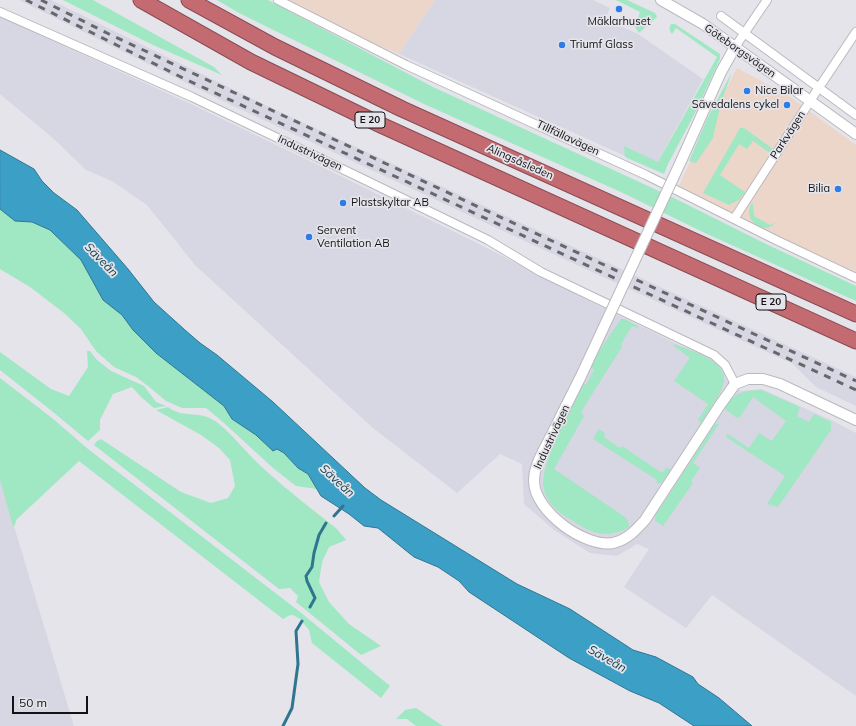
<!DOCTYPE html>
<html>
<head>
<meta charset="utf-8">
<style>
	body { margin:0 }
	#map { position:relative; width:856px; height:726px; overflow:hidden; background:#e4e4ea; font-family:Mulish,sans-serif }
	canvas { display:block }
	.scale { position:absolute; left:12px; top:696px; width:76px; height:18px; box-sizing:border-box; border:2px solid #131315; border-top:0; padding-left:5px; font-size:12px; line-height:14px; white-space:nowrap; color:#131315; -webkit-text-stroke:3px #e4e4ea; paint-order:stroke }
</style>
</head>
<body>
<div id="map">
<canvas width="856" height="726"></canvas>
<div class="scale">50 m</div>
</div>
<script>
const ctx = document.querySelector('canvas').getContext('2d');
ctx.lineJoin = 'round';
function fillPath(path, color) { ctx.fillStyle = color; ctx.fill(path, 'evenodd'); }
function stroke(path, color, width, dash) { ctx.strokeStyle = color; ctx.lineWidth = width; ctx.lineCap = dash ? 'butt' : 'round'; ctx.setLineDash(dash || []); ctx.stroke(path); }
function label(font, color, halo, rows, align = 'center') {
  ctx.font = font + ' Mulish,sans-serif'; ctx.lineWidth = 3.5; ctx.setLineDash([]); ctx.textBaseline = 'middle'; ctx.strokeStyle = halo; ctx.fillStyle = color; for (const [text, x, y, turn = 0] of rows) {
    ctx.save(); ctx.translate(x, y); ctx.rotate((+turn || 0) * Math.PI / 180); ctx.textAlign = isNaN(turn) ? turn : align; if (halo) ctx.strokeText(text, 0, 0); ctx.fillText(text, 0, 0); ctx.restore();
  }
}
const commercial = new Path2D(`
	M287 0H435L399 54 354 35Z
	M737 68 789 96 856 145V275L752 226 679 186 707 125Z`);
const built = new Path2D(`
	M19 0H51L267 106 856 377V406L816 387 793 364 516 237 229 104Z
	M435 0H593L610 8 605 19 638 34 703 79 654 169 399 54Z
	M0 17 191 104 318 165 479 244 597 305 677 344 711 358 723 367 726 380 741 391 762 389 833 421 856 433V696L712 595 686 628 624 587 649 549 637 544 617 556 590 553 554 530 524 504 522 464 500 454 457 493 373 428 195 265 147 205 112 181 86 170 54 139 0 94Z
	M0 480 2 486 74 726H0Z`);
const green = new Path2D(`
	M63 0H93L214 67 222 75 153 45Z
	M217 0H268L433 87 674 198 766 244 856 286V301L705 233 623 193 424 104 239 13Z
	M616 0H627L655 13 657 17 639 33 635 27 640 12Z
	M671 24H675L720 54V59L696 111 668 164 664 174 625 157 624 146 658 162 717 57 676 28 672 34C669 30 669 28 671 24Z
	M732 72 721 103 713 138 696 163 689 161 707 119Z
	M740 128H744L773 149 770 153 753 141 747 149 739 144 720 175 745 192 739 200 729 205 703 193Z
	M751 204H753L754 216 770 225 774 223H775C773 225 770 227 767 228 764 228 761 227 758 226 749 220 747 214 751 204Z
	M0 209 15 221 32 222 50 230 81 260 103 300 122 315 133 330 156 353 224 406 232 419 256 435 273 451 277 449 284 453 298 468 308 474 317 489 296 486 273 468 224 423 206 408H182L166 401 148 386 136 377 114 367 96 351 81 329 64 313 30 287 0 269Z
	M621 319H625L638 326V328L632 326 621 344 622 347 581 412 584 416 554 469 625 517 628 521 629 527C616 536 596 536 583 527 574 521 557 513 551 504 548 500 543 490 543 485 543 458 570 408 582 383L586 385 594 370 591 367 597 354Z
	M674 344C691 351 731 361 723 385 719 398 708 411 701 423L698 420 708 404 674 381 690 358 674 346Z
	M87 351H90L97 360 111 371 144 386 156 402 166 406 154 408 141 397 132 387 113 394 100 420V430L88 441 53 412 0 370V352L51 389 69 396 88 367Z
	M0 378 52 418 88 449 300 612 390 686 381 698 312 643 309 630 300 619 293 615H290L283 619 79 461 16 520 15 525 13 526 0 480Z
	M761 390 800 407 797 416 809 422 814 414 831 422V430L778 507 767 504 785 476 726 437 728 434 749 448 759 433 772 441 786 421 753 397 740 417 737 418 726 410 725 407C736 391 743 391 761 390Z
	M168 407C185 420 200 408 219 424 235 437 248 455 264 469 287 490 312 509 337 529L346 540 329 547 322 562 319 582 329 602 349 624 381 646 361 655 296 602 298 596 290 588 279 589 94 445 97 441 101 439 181 492 211 503 228 498 235 486 230 460 219 448 201 435 156 410Z
	M715 424H719L693 463 700 468 691 481 693 483 663 526 655 521V516Z
	M599 429 605 433 604 437 620 448 622 446 662 473 667 467 670 470V473L661 483 659 484 656 482 657 480 593 439Z
	M416 708 443 726H416L407 719H396L405 710Z`);
const water = new Path2D(`
	M0 150 34 169 42 181 54 193 77 210 128 269 154 302 185 330 200 343 217 355 273 402 365 488 381 500 517 584 570 609 633 650 656 657 693 677 698 684 719 698 752 726H694L659 703 630 691 569 658 469 592 459 581 438 567 414 557 378 528 364 526 349 514 321 496 308 474 298 468 284 453 277 449 273 451 256 435 232 419 224 406 156 353 133 330 122 315 103 300 81 260 50 230 32 222 15 221 0 209Z`);
const stream = new Path2D(`
	M334 516 343 506
	M310 607 315 598 307 581 306 576 312 567 314 553 319 535 326 523
	M283 726 292 708 298 664 296 631 302 621`);
const minor = new Path2D(`
	M278 0 406 65 646 175 776 240 856 278
	M0 12 192 97 361 178 488 240 541 272 714 355 725 365 735 384
	M721 16 856 115
	M735 47 767 0
	M734 219 814 95 856 32`);
const tertiary = new Path2D(`
	M661 0 703 24 856 134
	M682 159 721 72 735 47
	M581 376C571 396 561 416 551 436 544 450 534 465 534 481 534 511 585 548 613 543 627 540 636 530 645 520L720 405 735 384 748 379H763L780 384 856 420`);
const motorway = new Path2D(`
	M141 0 251 62 383 126 856 341
	M189 0 275 47 402 109 856 314`);
const rail = new Path2D(`
	M26 0 185 79 856 390
	M41 0 109 34 485 210 856 381`);
const tertiaryBridge = new Path2D(`
	M581 376 682 159`);
const markers = [
	[619,9,4,"#2d7ce7"],
	[562,45,4,"#2d7ce7"],
	[747,91,4,"#2d7ce7"],
	[787,105,4,"#2d7ce7"],
	[838,189,4,"#2d7ce7"],
	[343,203,4,"#2d7ce7"],
	[309,237,4,"#2d7ce7"]
];
const shields = [
	[370,120,30],
	[771,302,30]
];
const shieldNames = [
	["E 20",370,120],
	["E 20",771,302]
];
const poiNames = [
	["Mäklarhuset",619,22,"center"],
	["Triumf Glass",570,45],
	["Nice Bilar",755,91],
	["Sävedalens cykel",779,105,"right"],
	["Bilia",830,189,"right"],
	["Plastskyltar AB",351,203],
	["Servent",317,231],
	["Ventilation AB",317,244]
];
const streetNames = [
	["Göteborgsvägen",740,51,35],
	["Parkvägen",788,135,-57],
	["Tillfällavägen",568,138,25],
	["Industrivägen",310,153,25],
	["Alingsåsleden",520,162,24],
	["Industrivägen",552,437,-65]
];
const waterNames = [
	["Säveån",101,260,46],
	["Säveån",337,481,43],
	["Säveån",607,659,30]
];
fillPath(commercial, '#ecd6c9');
fillPath(built, '#d7d6e3');
fillPath(green, '#a0e7c4');
fillPath(water, '#3c9fc5');
stroke(water, '#307590', 1);
stroke(stream, '#307590', 3);
stroke(minor, '#bab9bf', 10);
stroke(tertiary, '#bab9bf', 12);
stroke(motorway, '#864c51', 17);
stroke(minor, '#fff', 8);
stroke(tertiary, '#fff', 10);
stroke(motorway, '#c46b72', 15);
stroke(rail, '#67676b', 3, [7, 7]);
stroke(tertiaryBridge, '#bab9bf', 12, []);
stroke(tertiaryBridge, '#fff', 10);
for (const [x, y, r, color] of markers) { const dot = new Path2D(); dot.arc(x, y, r, 0, 2 * Math.PI); ctx.fillStyle = color; ctx.fill(dot); stroke(dot, '#e4e4ea', 1.5); }
for (const [x, y, w] of shields) { const box = new Path2D(); box.roundRect(x - w / 2, y - 8, w, 16, 3); ctx.fillStyle = '#e4e4ea'; ctx.fill(box); stroke(box, '#131315', 1); }
label('bold 10px', '#131315', null, shieldNames);
label('11px', '#131315', '#e4e4ea', poiNames, 'left');
label('11px', '#131315', '#e4e4ea', streetNames);
label('italic 12px', '#113c4c', '#e4e4ea', waterNames);
</script>
</body>
</html>
